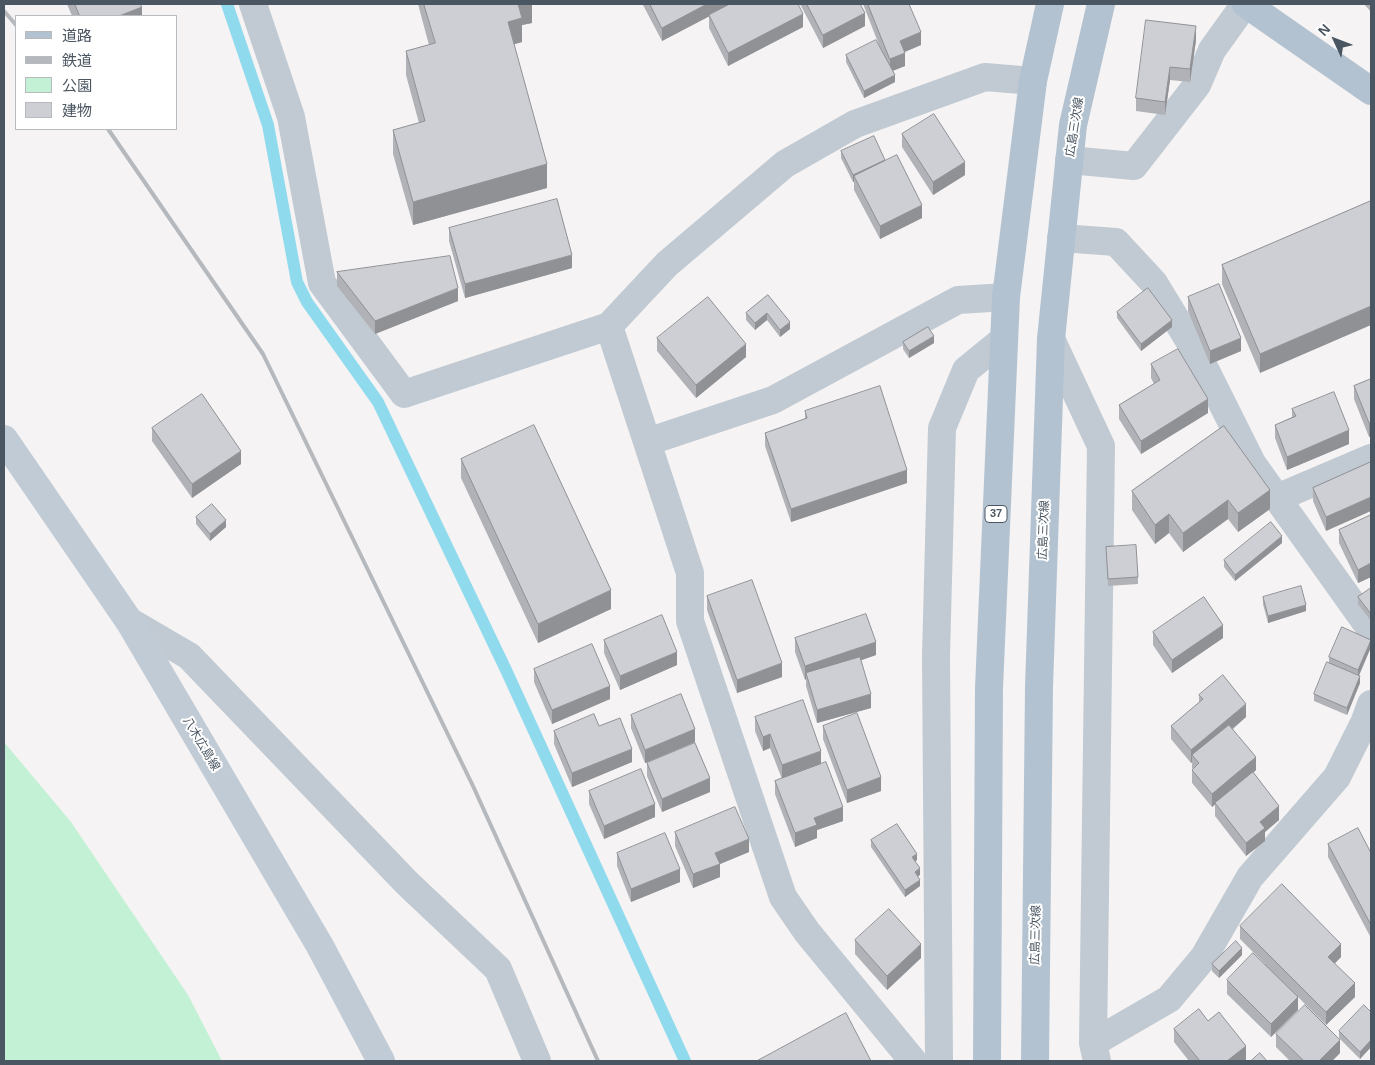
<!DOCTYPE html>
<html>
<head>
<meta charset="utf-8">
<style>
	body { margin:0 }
	#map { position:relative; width:1375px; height:1065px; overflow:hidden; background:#f5f3f3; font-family:Helvetica,"Noto Sans JP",sans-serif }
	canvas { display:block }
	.frame { position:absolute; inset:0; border:5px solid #4a5661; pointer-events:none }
	.legend { position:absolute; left:15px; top:15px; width:162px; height:115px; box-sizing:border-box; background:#fff; border:1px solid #b7bbc0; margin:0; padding:6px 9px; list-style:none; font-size:15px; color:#4a5661 }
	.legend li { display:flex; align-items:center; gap:10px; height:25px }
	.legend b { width:25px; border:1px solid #b7bbc0 }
	.north { position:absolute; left:1310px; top:15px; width:50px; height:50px; -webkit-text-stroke:4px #fff; paint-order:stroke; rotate:313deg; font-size:14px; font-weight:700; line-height:20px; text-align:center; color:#4a5661 }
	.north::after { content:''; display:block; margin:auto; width:18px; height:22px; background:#4a5661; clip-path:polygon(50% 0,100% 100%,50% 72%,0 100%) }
</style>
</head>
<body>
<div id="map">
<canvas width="1375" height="1065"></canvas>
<div class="frame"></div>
<ul class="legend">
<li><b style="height:6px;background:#b3c2d1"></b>道路</li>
<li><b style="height:6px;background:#b5b8bd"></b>鉄道</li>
<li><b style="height:14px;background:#c3f1d5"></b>公園</li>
<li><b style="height:14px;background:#cdcfd5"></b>建物</li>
</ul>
<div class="north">N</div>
</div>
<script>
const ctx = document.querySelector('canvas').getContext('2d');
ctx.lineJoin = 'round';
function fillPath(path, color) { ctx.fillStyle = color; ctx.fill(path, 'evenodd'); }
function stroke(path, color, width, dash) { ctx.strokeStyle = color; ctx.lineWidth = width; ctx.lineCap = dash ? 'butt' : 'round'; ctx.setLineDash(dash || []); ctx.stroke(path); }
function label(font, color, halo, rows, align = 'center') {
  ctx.font = font + ' Helvetica,"Noto Sans JP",sans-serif'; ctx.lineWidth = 4; ctx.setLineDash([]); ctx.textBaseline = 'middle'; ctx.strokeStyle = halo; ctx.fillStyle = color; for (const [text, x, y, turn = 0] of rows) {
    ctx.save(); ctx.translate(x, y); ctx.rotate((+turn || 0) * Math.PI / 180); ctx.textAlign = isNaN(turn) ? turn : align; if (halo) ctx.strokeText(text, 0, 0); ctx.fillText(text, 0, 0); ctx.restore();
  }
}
const green = new Path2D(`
	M4 742 71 822 188 995 222 1061H4Z`);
const stream = new Path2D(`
	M227 4 268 125 297 282 307 302 378 402 506 670 685 1061`);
const street = new Path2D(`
	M253 4 291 117 322 283 404 394 609 326 667 264 785 164 855 124 985 77 1033 81
	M1069 160 1134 166 1197 85 1212 50 1245 4
	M1061 238 1116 242 1154 283 1199 357 1252 463 1371 630
	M609 326 690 573V621L783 897 807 932 913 1061
	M1051 339 1101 446 1093 1043 1097 1061
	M647 442 773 400 958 300 1006 297
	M1277 498 1371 458
	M129 621 189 656 407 883 498 969 537 1061
	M1093 1043 1169 999 1204 957 1250 877 1337 777 1364 723 1371 704
	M939 1061 936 656 942 428 966 370 1004 339`);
const secondary = new Path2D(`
	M4 439 129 621 320 946 381 1061`);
const primary = new Path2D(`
	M1246 4 1371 91
	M987 1061 989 688 1006 297 1033 81 1050 4
	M1035 1061 1039 687 1051 339 1073 125 1101 4`);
const rail = new Path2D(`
	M4 11 16 25
	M108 129 263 354 473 786 598 1061`);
const wall = new Path2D(`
	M67 4H140L142 16H72Z
	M418 4H532V23L522 25V42L514 44 547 188 413 225 393 154V130L419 123 406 75V51L429 45Z
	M643 4H798L803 27 728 66 709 28V16L662 41 643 5Z
	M800 4H860L865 26 823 48Z
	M863 4H909L921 45 904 52 905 66 892 71 895 82 864 98 846 62V55L881 50Z
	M1364 4H1371V12Z
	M1196 40 1190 82 1170 80 1165 115 1136 111V98Z
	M902 134 965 175 933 195 902 147Z
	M841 151 885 160 922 218 880 239 854 190V182H853L841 158Z
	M1371 201 1260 373 1222 284V265Z
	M449 228 572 268 465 298 449 241Z
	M337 272 458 301 375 334 337 286Z
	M768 295 790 329 780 337 767 320 755 330 746 320V313Z
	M1188 297 1241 351 1210 364 1188 311Z
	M1117 312 1172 327 1141 351 1117 318Z
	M657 338 746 357 696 398 657 351Z
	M903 342 934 343 909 358 903 349Z
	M1151 364 1208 413 1141 454 1119 419V405L1154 384 1151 378Z
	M1371 379 1369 437 1354 399V386Z
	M1292 409 1349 444 1287 470 1275 438V425L1292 417Z
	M805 411 907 483 791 522 765 446V433L805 419Z
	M1224 426 1270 509 1238 532 1228 519 1183 552 1169 533 1155 544 1132 510V491Z
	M152 428 241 464 192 498 152 441Z
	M461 459 611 609 538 643 461 478Z
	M1371 462 1326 531 1313 501V488Z
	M1371 515V577L1358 583 1339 543V530Z
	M196 517 226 527 210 541 196 524Z
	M1282 543 1235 581 1224 567V560Z
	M1106 547 1138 577V584L1108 586Z
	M1371 588V621L1358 604V597Z
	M707 596 782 677 737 693 707 610Z
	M1263 597 1306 611 1268 623 1263 604Z
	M1153 632 1223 638 1172 673 1153 645Z
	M795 638 876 655 861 660 871 708 817 723 806 686V679L805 680 795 652Z
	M604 640 677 665 620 690 604 653Z
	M1371 647 1359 676 1360 683 1347 715 1314 701V694L1329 663V657Z
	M534 669 610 699 552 724 534 682Z
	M1199 695 1246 717 1233 729 1256 770 1253 773 1279 820 1265 832V841L1246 856 1215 816V804L1212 807 1192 783V770L1193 769 1192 768V762L1191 763 1171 739V726L1199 703Z
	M631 715 695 742 645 763 631 728Z
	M755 717 821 764 843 821 817 830V838L795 847 775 794V781L782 779 770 748 763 751 755 731Z
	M599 726 632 762 572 787 554 744V731Z
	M823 726 881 791 847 803 823 739Z
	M647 763 710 792 662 812 647 776Z
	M589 791 655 817 604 839 589 804Z
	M675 832 749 852 720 864V877L693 888 675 846Z
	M871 840 917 860 915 861 920 875 918 876 920 886 905 897 871 847Z
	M1328 844 1371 853V938L1328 857Z
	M617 853 680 882 631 902 617 866Z
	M1240 926 1341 957 1335 963 1355 997 1326 1025 1298 997V1010L1271 1037 1227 994V980L1265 964 1240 939Z
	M855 940 921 958 887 990 855 954Z
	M1242 955 1219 978 1212 971V964Z
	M1371 1012V1047L1360 1059 1339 1038V1031Z
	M1208 1021 1246 1060 1244 1061H1189L1174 1042V1029Z
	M1276 1034 1340 1053 1332 1061H1290L1276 1047Z`);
const shadedWall = new Path2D(`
	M518 4H532V23L522 25V42L508 46V22Z
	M707 4H731V5L662 41V28Z
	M142 7V16H119Z
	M865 13V26L823 48V35Z
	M803 14V27L728 66V53Z
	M1196 26V40L1190 82V69Z
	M921 32V45L900 54V41Z
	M905 53V66L890 72V59Z
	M1170 67V80L1165 115V102Z
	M895 75V82L864 98V91Z
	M885 160V167L854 176V182H853V175Z
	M965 162V175L933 195V182Z
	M547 164V188L413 225V202Z
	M922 205V218L880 239V226Z
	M572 255V268L465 298V284Z
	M458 288V301L375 334V321Z
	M1371 306V325L1260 373V354Z
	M767 313V320L755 330V323Z
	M1172 320V327L1141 351V344Z
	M790 322V329L780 337V330Z
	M934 336V343L909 358V351Z
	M1241 338V351L1210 364V351Z
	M746 344V357L696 398V385Z
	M1208 399V413L1141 454V441Z
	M1371 422V436L1369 437V423Z
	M1349 430V444L1287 470V457Z
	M241 451V464L192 498V484Z
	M907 470V483L791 522V509Z
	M1270 490V509L1238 532V513Z
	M1371 497V511L1326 531V517Z
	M1228 500V519L1183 552V533Z
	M1169 514V533L1155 544V525Z
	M226 520V527L210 541V534Z
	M1282 536V543L1235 581V575Z
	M1371 563V577L1358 583V570Z
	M611 590V609L538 643V624Z
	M1306 605V611L1268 623V616Z
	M1223 625V638L1172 673V660Z
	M1371 640V647L1358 677V670Z
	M876 642V655L808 679 806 673V679L805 680V666Z
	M677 652V665L620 690V676Z
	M782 663V677L737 693V680Z
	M1360 676V683L1347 715V708Z
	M610 686V699L552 724V710Z
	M871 694V708L817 723V710Z
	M1246 704V717L1196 759 1192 755V762L1191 763V750Z
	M695 729V742L645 763V750Z
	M770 734V748L763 751V737Z
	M632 749V762L572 787V773Z
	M821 751V765L782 779V765Z
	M1256 757V770L1212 807V794Z
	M881 777V791L847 803V790Z
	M710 778V792L662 812V799Z
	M655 804V817L604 839V826Z
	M1279 806V820L1265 832V841L1246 856V843L1260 822Z
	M843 807V821L817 830V838L795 847V833L814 818Z
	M749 839V852L720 864V877L693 888V874L715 853Z
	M917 854V860L912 864V857Z
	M920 868V875L915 878V872Z
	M680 869V882L631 902V889Z
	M920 880V886L905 897V890Z
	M921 944V958L887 990V976Z
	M1341 944V957L1328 970V957Z
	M1242 948V955L1219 978V971Z
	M1355 983V997L1326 1025V1012Z
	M1298 997V1010L1271 1037V1024Z
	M1340 1040V1053L1332 1061H1319Z
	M1371 1040V1047L1360 1059V1052Z
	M1246 1046V1060L1244 1061H1227Z`);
const building = new Path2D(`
	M75 4H140L142 7 119 16H80Z
	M424 4H518L522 18 508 22 547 164 413 202 393 130 425 121 406 51 435 43Z
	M650 4H707L662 28Z
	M730 4H798L803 14 728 53 709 15Z
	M807 4H860L865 13 823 35Z
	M868 4H909L921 32 900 41 905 53 890 59Z
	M1146 20 1196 26 1190 69 1170 67 1165 102 1136 98Z
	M876 40 895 75 864 91 846 55Z
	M934 114 965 162 933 182 902 134Z
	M874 136 885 160 853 175 841 151Z
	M897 155 922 205 880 226 854 176Z
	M557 199 572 255 465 284 449 228Z
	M1371 201V306L1260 354 1222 265Z
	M450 256 458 288 375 321 337 272Z
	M1219 284 1241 338 1210 351 1188 297Z
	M1148 288 1172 320 1141 344 1117 312Z
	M768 295 790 322 780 330 767 313 755 323 746 313Z
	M708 297 746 344 696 385 657 338Z
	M928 327 934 336 909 351 903 342Z
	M1178 349 1208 399 1141 441 1119 405 1160 380 1151 364Z
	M1371 379V422L1369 423 1354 386Z
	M880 386 907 470 791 509 765 433 807 418 805 411Z
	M1334 392 1349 430 1287 457 1275 425 1296 416 1292 409Z
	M202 394 241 451 192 484 152 428Z
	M534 425 611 590 538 624 461 459Z
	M1224 426 1270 490 1238 513 1228 500 1183 533 1169 514 1155 525 1132 491Z
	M1371 462V497L1326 517 1313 488Z
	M212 504 226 520 210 534 196 517Z
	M1371 515V563L1358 570 1339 530Z
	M1271 522 1282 536 1235 575 1224 560Z
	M1136 545 1138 577 1108 579 1106 547Z
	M752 580 782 663 737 680 707 596Z
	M1301 586 1306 605 1268 616 1263 597Z
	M1371 588V614L1358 597Z
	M1204 597 1223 625 1172 660 1153 632Z
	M866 614 876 642 805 666 795 638Z
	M662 615 677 652 620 676 604 640Z
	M1342 627 1371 640 1358 670 1329 657Z
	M592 644 610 686 552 710 534 669Z
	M860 657 871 694 817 710 806 673Z
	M1327 662 1360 676 1347 708 1314 694Z
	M1223 675 1246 704 1191 750 1171 726 1203 699 1199 695Z
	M681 694 695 729 645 750 631 715Z
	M803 700 821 751 782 765 770 734 763 737 755 717Z
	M857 713 881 777 847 790 823 726Z
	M594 714 599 726 620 718 632 749 572 773 554 731Z
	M1229 725 1256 757 1212 794 1192 770 1199 763 1192 755Z
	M695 743 710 778 662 799 647 763Z
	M826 762 843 807 814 818 817 825 795 833 775 781Z
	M641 769 655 804 604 826 589 791Z
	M1253 772 1279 806 1260 822 1265 828 1246 843 1215 803Z
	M735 807 749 839 715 853 720 864 693 874 675 832Z
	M897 824 917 854 912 857 920 868 915 872 920 880 905 890 871 840Z
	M1358 828 1371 853V925L1328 844Z
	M665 833 680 869 631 889 617 853Z
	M1282 884 1341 944 1328 957 1355 983 1326 1012 1240 926Z
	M889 909 921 944 887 976 855 940Z
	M1236 941 1242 948 1219 971 1212 964Z
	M1253 953 1298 997 1271 1024 1227 980Z
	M1305 1005 1340 1040 1319 1061H1304L1276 1034Z
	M1364 1005 1371 1012V1040L1360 1052 1339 1031Z
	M1199 1009 1208 1021 1219 1012 1246 1046 1227 1061H1200L1174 1029Z
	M846 1013 871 1061H757Z
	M1260 1053 1267 1061H1251Z`);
const shields = [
	[996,514,22]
];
const shieldNames = [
	["37",996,514]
];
const streetNames = [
	["広島三次線",1075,127,-81],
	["広島三次線",1044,530,-88],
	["八木広島線",201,744,59],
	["広島三次線",1036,935,-89]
];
fillPath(green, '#c3f1d5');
stroke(stream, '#90daee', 12);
stroke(street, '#c1cad2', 28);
stroke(secondary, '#c1cbd6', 28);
stroke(primary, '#b3c2d1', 28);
stroke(rail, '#b5b8bd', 4);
fillPath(wall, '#b0b2b7');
fillPath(shadedWall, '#909195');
fillPath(building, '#cdcfd5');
stroke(building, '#909195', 1);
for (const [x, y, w] of shields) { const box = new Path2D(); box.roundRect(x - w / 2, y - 8.5, w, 17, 4); ctx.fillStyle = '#fff'; ctx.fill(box); stroke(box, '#4a5661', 1); }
label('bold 11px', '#4a5661', null, shieldNames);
label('12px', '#4a5661', '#fff', streetNames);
</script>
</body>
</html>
